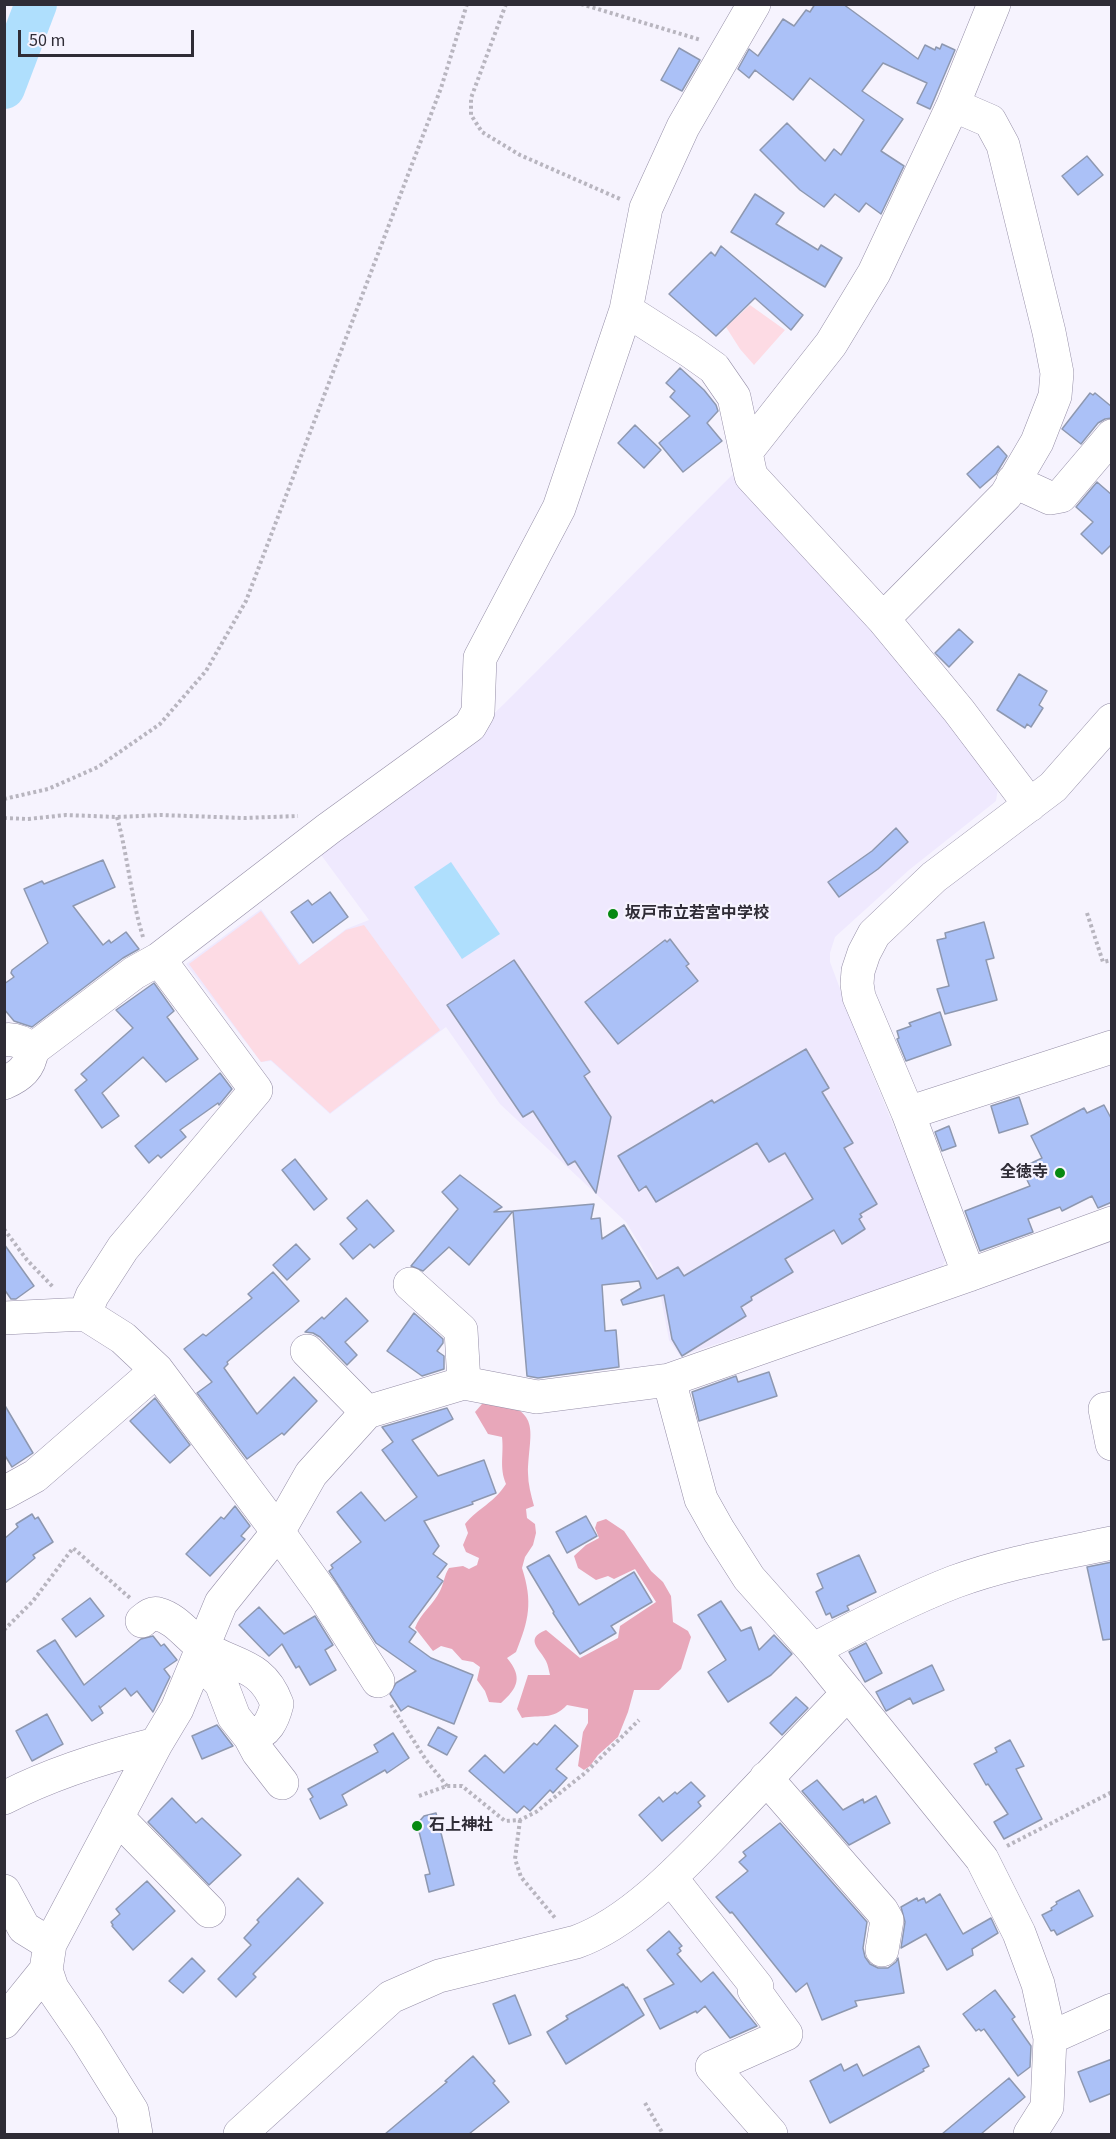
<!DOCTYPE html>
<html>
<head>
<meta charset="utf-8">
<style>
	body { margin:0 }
	#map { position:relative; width:1116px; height:2139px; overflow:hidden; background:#f6f3fe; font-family:"Source Sans 3",sans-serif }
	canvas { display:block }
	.frame { position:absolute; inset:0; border:6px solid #2f2c36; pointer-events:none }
	.scale { position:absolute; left:18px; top:30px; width:176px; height:27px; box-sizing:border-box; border:3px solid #2f2c36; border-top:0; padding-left:8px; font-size:18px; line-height:21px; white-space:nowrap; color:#2f2c36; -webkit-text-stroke:4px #f6f3fe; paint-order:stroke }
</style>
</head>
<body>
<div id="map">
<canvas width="1116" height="2139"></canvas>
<div class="frame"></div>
<div class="scale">50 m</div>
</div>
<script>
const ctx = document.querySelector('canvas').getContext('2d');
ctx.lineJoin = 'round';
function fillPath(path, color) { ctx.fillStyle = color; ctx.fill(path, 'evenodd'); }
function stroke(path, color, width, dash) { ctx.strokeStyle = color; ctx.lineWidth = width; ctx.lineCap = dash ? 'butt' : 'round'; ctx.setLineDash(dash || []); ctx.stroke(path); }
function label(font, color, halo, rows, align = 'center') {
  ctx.font = font + ' "Source Sans 3","Noto Sans JP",sans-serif'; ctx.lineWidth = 4.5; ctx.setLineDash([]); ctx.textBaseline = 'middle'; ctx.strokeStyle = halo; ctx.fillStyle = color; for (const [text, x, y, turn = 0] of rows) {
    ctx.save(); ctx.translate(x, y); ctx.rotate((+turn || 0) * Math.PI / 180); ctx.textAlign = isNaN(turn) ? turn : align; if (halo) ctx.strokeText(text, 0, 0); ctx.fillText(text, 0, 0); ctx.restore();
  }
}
const built = new Path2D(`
	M732 475 873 625 999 782 996 801 909 870 835 937 830 953V962L867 1061 947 1257 940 1271 680 1356 669 1340 659 1287 652 1265 626 1222 500 1104 446 1027 330 1114 271 1061 261 1062 186 964 261 909 300 964 346 929 369 920 316 848 472 734 504 704Z`);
const green = new Path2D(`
	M750 305 785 330 754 365 740 349 726 327Z
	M261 911 299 965 346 930 364 925 440 1030 330 1113 271 1060 261 1062 189 964Z`);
const forest = new Path2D(`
	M493 1399C543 1413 529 1431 528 1473 528 1484 531 1495 534 1506L526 1509 527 1518 535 1524 536 1533 533 1545 525 1557 522 1568C533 1602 529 1620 516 1652L507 1658C523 1677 518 1688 501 1703L489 1702 485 1691 477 1680 480 1667 473 1662 462 1660 452 1649 441 1646 433 1651 415 1628C420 1614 433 1605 440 1591 444 1583 444 1576 449 1568L463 1566 469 1569 477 1565 479 1558 466 1552 463 1545 468 1533 465 1524C479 1507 493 1504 506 1484 499 1467 504 1455 502 1437L488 1434 475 1412 482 1404Z
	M606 1519 624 1531 651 1571 663 1582 671 1596 673 1622 688 1631 691 1637 681 1669 659 1690H634L628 1712 618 1737 598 1755 590 1766 584 1770 578 1766 583 1732 588 1723V1709L567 1705C552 1721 541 1714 522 1718L517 1709 528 1675H550C549 1671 548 1665 546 1661 541 1650 523 1639 546 1630L580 1658 618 1638 620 1626 656 1602 635 1569 614 1579 608 1576 596 1580 578 1568 574 1556 586 1545 599 1538 595 1528 597 1522Z`);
const water = new Path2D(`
	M451 862 500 934 462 959 414 887Z`);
const river = new Path2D(`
	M4 88 36 4`);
const building = new Path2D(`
	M815 4H843L918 59 925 45 935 50 936 47 940 49 942 44 955 50 930 109 917 103 927 83 883 63 862 91 903 119 881 151 904 166 881 214 866 203 859 212 835 194 824 207 800 190 760 150 787 123 825 161 834 149 841 155 864 120 810 78 793 100 755 70 749 78 738 69 749 49 758 56 783 19 794 26 806 10 810 12Z
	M679 48 700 60 682 91 661 80Z
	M1087 156 1103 175 1078 195 1062 176Z
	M755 194 784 213 776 224 818 250 821 245 842 258 825 287 731 232Z
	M721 246 803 315 791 330 755 298 716 336 669 294 711 252 715 256Z
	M680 368 704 390 716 405 718 411 707 423 722 441 683 472 659 443 690 416 670 397 675 391 666 383Z
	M1090 393 1093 395 1095 393 1112 407V418L1105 419 1098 423 1081 444 1062 429Z
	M635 425 661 450 644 468 618 443Z
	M998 446 1007 456 996 474 980 488 967 474Z
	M1097 482 1112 495V544L1102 554 1081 534 1093 522 1076 507Z
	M959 629 973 642 949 667 935 653Z
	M1019 674 1047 691 1039 705 1043 708 1031 727 1027 724 1025 728 997 710Z
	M896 828 908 842 878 869 839 897 828 882 872 851Z
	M103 860 115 887 73 906 103 945 109 940 111 943 126 932 139 949 123 958 32 1027 14 1021 4 1009V984L14 977 11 973 12 970 48 943 24 889 42 881 44 884Z
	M330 892 348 917 313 943 291 912 308 900 312 905Z
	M984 922 994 958 986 960 997 1000 945 1014 937 989 949 986 937 940 946 938 945 933Z
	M670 939 689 964 686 966 698 981 618 1044 585 1002 665 940 667 942Z
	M514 960 590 1072 584 1076 611 1117 596 1193 575 1161 568 1165 533 1111 523 1117 447 1005Z
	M154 983 174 1011 167 1017 198 1059 166 1082 143 1057 102 1093 119 1116 102 1128 75 1090 87 1080 81 1074 133 1028 116 1010Z
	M940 1012 951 1045 906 1061 897 1039 899 1038 897 1031 911 1026 909 1023Z
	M806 1049 829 1088 822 1092 853 1143 844 1148 877 1204 860 1214 862 1217 859 1219 865 1229 842 1244 834 1230 785 1259 793 1272 751 1297 752 1300 741 1307 746 1316 682 1356 672 1339 664 1295 623 1305 621 1300 641 1288 639 1281 602 1285 605 1331 616 1330 619 1367 538 1378 527 1376 513 1211 594 1204 591 1219 600 1218 602 1239 624 1225 657 1279 678 1267 684 1276 813 1199 785 1153 769 1162 757 1143 656 1202 646 1186 639 1191 618 1156 712 1100 714 1103Z
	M220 1073 232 1089 219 1105 218 1103 180 1130 186 1137 161 1158 158 1155 149 1163 135 1146Z
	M1019 1097 1028 1124 999 1133 991 1106Z
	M1104 1105 1112 1120V1202L1098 1208 1092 1196 1062 1211 1060 1207 1028 1219 1033 1232 980 1251 965 1211 1030 1186 1021 1168 1042 1158 1031 1136 1084 1108 1087 1113Z
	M949 1126 956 1146 942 1151 935 1132Z
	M295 1159 327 1199 314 1210 282 1170Z
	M460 1175 502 1207 494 1212 513 1211 469 1265 449 1247 423 1271 411 1266 458 1209 442 1192Z
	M367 1200 394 1231 374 1248 370 1244 353 1259 340 1244 357 1229 347 1218Z
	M4 1244 34 1286 16 1299H11L4 1289Z
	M296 1244 310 1259 287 1280 273 1265Z
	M273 1272 299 1301 227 1362 228 1364 224 1368 257 1414 294 1377 317 1401 284 1435 282 1433 247 1459 197 1393 212 1382 184 1349 203 1334 206 1336 252 1298 248 1294Z
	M346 1298 368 1321 345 1342 357 1355 347 1365 320 1337 313 1333 305 1332 322 1317 324 1319Z
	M414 1313 443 1339V1343L437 1351 444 1356V1369L422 1376 387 1351Z
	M769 1372 777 1396 699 1421 692 1392 736 1376 738 1382Z
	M155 1398 190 1445 170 1463 130 1421Z
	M4 1404 33 1453 12 1467 4 1454Z
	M447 1408 453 1419 412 1440 438 1476 484 1460 496 1493 472 1502 473 1504 424 1521 439 1546 433 1554 447 1564 437 1577 443 1581 409 1627 416 1632 409 1642 431 1658 473 1675 454 1724 408 1706 401 1711 390 1694 396 1683 416 1671 376 1643 329 1571 333 1568 331 1565 361 1542 337 1512 361 1492 385 1521 417 1497 382 1450 393 1442 382 1427Z
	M235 1506 250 1526 241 1536 245 1539 210 1576 186 1554 221 1517 224 1519Z
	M32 1514 35 1519 38 1517 53 1542 33 1555 35 1558 4 1584V1539L18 1527 16 1524Z
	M586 1516 597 1536 567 1553 556 1532Z
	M549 1555 579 1605 634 1572 652 1602 611 1626 616 1633 580 1654 553 1613 554 1612 527 1567Z
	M859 1555 876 1592 847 1606 849 1610 832 1618 830 1613 826 1615 816 1592 823 1588 817 1574Z
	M1112 1562V1639L1103 1640 1087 1567Z
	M90 1598 104 1616 76 1637 62 1619Z
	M721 1601 741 1631 751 1627 759 1650 774 1635 792 1654 771 1675 728 1702 708 1672 726 1660 698 1615Z
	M259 1607 284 1634 315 1616 333 1645 325 1650 336 1670 310 1685 299 1666 296 1668 282 1644 269 1656 239 1625Z
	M153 1636 161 1646 164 1644 177 1660 164 1669 170 1677 153 1712 137 1691 131 1696 125 1688 100 1708 99 1706 103 1713 92 1721 37 1651 55 1640 84 1685 141 1639Z
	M866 1643 882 1673 865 1682 849 1652Z
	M932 1665 944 1690 913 1704 910 1698 886 1711 876 1692Z
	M796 1697 808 1708 782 1735 770 1723Z
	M47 1714 63 1744 32 1761 16 1731Z
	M217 1725 233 1746 202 1759 192 1736Z
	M555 1725 578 1746 556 1769 567 1778 553 1793 550 1790 530 1811 524 1806 517 1813 469 1771 485 1755 504 1773 534 1743 537 1745Z
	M438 1727 457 1737 447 1755 428 1745Z
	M393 1733 409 1758 387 1773 385 1770 342 1795 347 1805 320 1819 310 1799 313 1797 308 1789 378 1752 374 1745Z
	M1010 1740 1024 1766 1016 1769 1042 1819 1004 1839 994 1822 1008 1814 988 1784 986 1785 974 1764 997 1752 995 1748Z
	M817 1780 843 1810 863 1799 864 1803 876 1796 890 1823 849 1845 802 1791Z
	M691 1782 705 1796 698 1802 701 1806 662 1841 639 1815 659 1797 663 1802 675 1792 677 1794Z
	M172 1798 196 1823 202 1818 241 1855 209 1885 148 1822Z
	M436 1813 454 1885 429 1892 425 1875 430 1874 417 1824 424 1816Z
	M780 1823 867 1922 863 1948 865 1957 870 1964 878 1968H888L896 1962 898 1958 904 1993 855 2001 857 2006 822 2020 807 1983 796 1992 732 1912 730 1913 716 1897 748 1871 739 1862 746 1856 743 1852Z
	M298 1878 323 1903 253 1974 256 1977 236 1997 218 1979 251 1945 244 1938 259 1922 257 1920Z
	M147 1881 175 1911 133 1950 112 1926 113 1925 111 1922 120 1914 116 1909Z
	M1079 1890 1093 1916 1057 1935 1054 1930 1051 1931 1042 1915 1052 1910 1051 1908 1057 1904 1056 1902Z
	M940 1894 963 1934 991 1918 998 1933 972 1949 973 1955 947 1970 926 1934 901 1948 905 1922 901 1907 917 1898 918 1901 924 1898 926 1903Z
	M669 1931 682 1946 679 1948 681 1951 677 1954 701 1982 713 1972 757 2026 730 2038 705 2006 697 2013 696 2011 660 2029 644 1999 674 1984 647 1950Z
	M192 1958 205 1971 183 1993 169 1981Z
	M623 1984 626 1988 627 1987 644 2015 566 2064 547 2032 568 2019 566 2016Z
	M995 1990 1015 2017 1012 2019 1031 2046 1030 2067 1018 2076 984 2029 981 2031 979 2029 976 2031 963 2014Z
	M515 1995 531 2035 509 2044 493 2004Z
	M919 2046 929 2066 923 2069 924 2071 830 2123 810 2081 841 2064 844 2071 857 2064 863 2076Z
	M473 2056 495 2081 493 2083 509 2102 469 2134H385L447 2082 445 2081Z
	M1112 2059V2093L1090 2102 1078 2072Z
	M1009 2078 1025 2097 981 2134H942Z`);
const path = new Path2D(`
	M506 4 471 98V115L482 132 520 155 620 199
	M581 4 701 40
	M4 799 48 789 98 767 160 724 206 671 246 601 441 88 467 4
	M117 817C128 857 131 898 143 937
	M4 818 28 819 66 815 117 817 161 815 244 818 298 816
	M1087 913 1103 962 1112 960
	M4 1229 27 1260 54 1288
	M4 1630 33 1601 73 1548 130 1598
	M391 1705 426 1760 447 1786
	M419 1796 447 1786H462L505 1821 520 1820 536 1812 585 1773 639 1720
	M520 1820 515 1859 521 1877 556 1919
	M1007 1846 1112 1792
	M645 2103 663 2134`);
const minor = new Path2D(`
	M626 310 690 351 714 368 734 397 751 476 883 619 959 711 1030 805
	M746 452 831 344 874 273 953 105 994 4
	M1013 481 1050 498 1061 496 1112 436
	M883 619 1006 495 1037 442 1055 396 1057 373 1049 332 1003 145 990 121 953 105
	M4 1040C15 1038 24 1043 32 1050
	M4 1083C20 1076 30 1068 32 1050L134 973 159 959
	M908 1113 1112 1047
	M969 1275 908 1113 859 997 857 984 858 971 864 953 874 934 934 877 1053 787 1112 720
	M410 1284 461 1330 464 1383
	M4 1318 85 1314
	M307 1351 367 1412
	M669 1380 701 1499 719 1531 749 1578 813 1650 982 1859 1019 1933 1038 1984 1050 2038 1047 2107 1030 2134
	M1112 1408 1105 1409 1112 1444
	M4 1493 35 1476 157 1370
	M142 1621C147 1617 152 1612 158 1614 177 1619 188 1637 203 1647 234 1667 262 1663 277 1704 273 1720 267 1733 250 1737L234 1717 221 1683 210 1672 196 1665
	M813 1650C859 1625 905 1601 954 1582 1005 1563 1059 1554 1112 1543
	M378 1681 324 1596 278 1532 157 1370 123 1338 85 1314 92 1296 123 1248 256 1090 159 959 328 829 470 726 478 712 480 658 559 508 626 310 646 208 683 127 754 4
	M250 1737 258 1752 282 1783
	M766 1778 882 1911 887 1920 882 1950
	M4 1798C48 1775 108 1756 156 1744
	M117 1817 209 1911
	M671 1878 757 1987 754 1990 786 2034 712 2067 771 2134
	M4 1891 24 1928 50 1944
	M4 2022 46 1970
	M1050 2038 1112 2010
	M136 2134 132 2111 87 2039 52 1988 46 1970 50 1944 156 1744 177 1709 221 1603 278 1532 311 1474 367 1412 464 1383 537 1397 669 1380 969 1275 1112 1223
	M240 2134 391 1997 439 1976 576 1942C635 1921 691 1857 734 1813 772 1773 810 1733 848 1693`);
const markers = [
	[613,914,6,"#068911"],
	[1060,1173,6,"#068911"],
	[417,1826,6,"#068911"]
];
const poiNames = [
	["坂戸市立若宮中学校",625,914],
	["全徳寺",1048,1173,"right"],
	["石上神社",429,1826]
];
fillPath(built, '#efe9fe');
fillPath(green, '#fddbe4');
fillPath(forest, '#e8a7ba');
fillPath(water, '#afdffd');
stroke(river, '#afdffd', 42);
fillPath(building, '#abc1f7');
stroke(building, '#8e98b0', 1.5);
stroke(minor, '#958ea7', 34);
stroke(path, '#b8b5bf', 4, [3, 3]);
stroke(minor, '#fff', 33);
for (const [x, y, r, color] of markers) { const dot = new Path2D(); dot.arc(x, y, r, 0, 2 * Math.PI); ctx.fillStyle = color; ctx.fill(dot); stroke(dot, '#f6f3fe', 2); }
label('bold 16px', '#2f2c36', '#f6f3fe', poiNames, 'left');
</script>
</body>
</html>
